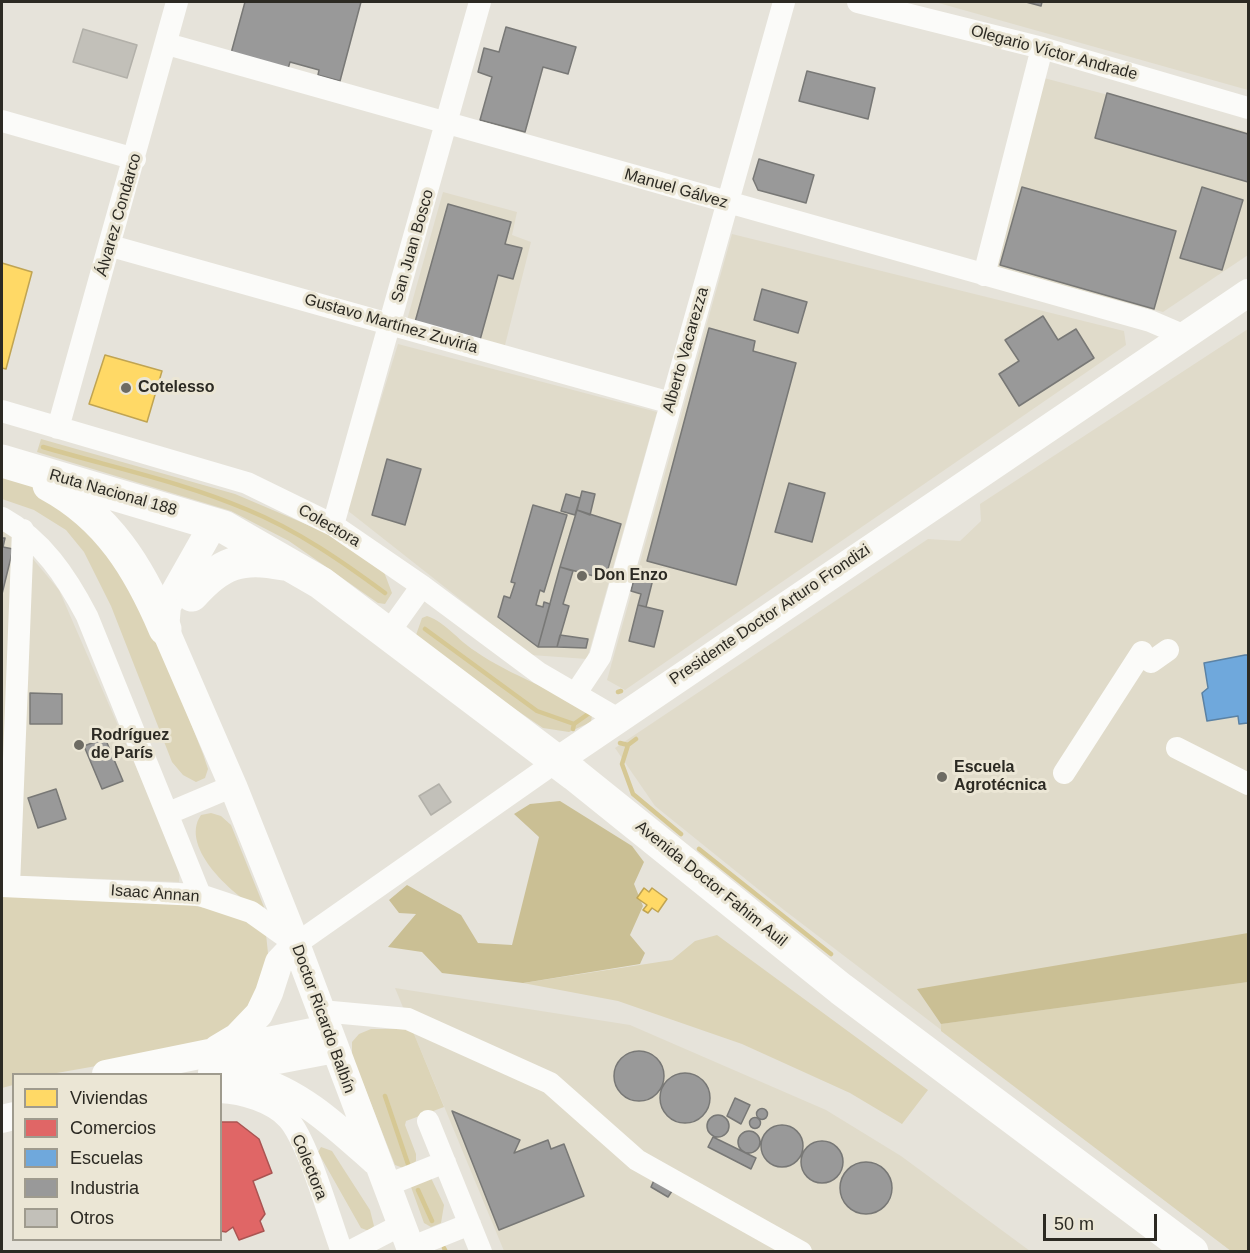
<!DOCTYPE html>
<html>
<head>
<meta charset="utf-8">
<style>
	body { margin:0 }
	#map { position:relative; width:1250px; height:1253px; overflow:hidden; background:#e6e3da; font-family:Helvetica,sans-serif }
	canvas { display:block }
	.frame { position:absolute; inset:0; border:3px solid #2c2a23; pointer-events:none }
	.legend { position:absolute; left:12px; top:1073px; width:210px; height:168px; box-sizing:border-box; background:#ebe6d5; border:2px solid #9f9b8e; margin:0; padding:8px 10px; list-style:none; font-size:18px; color:#2c2a23 }
	.legend li { display:flex; align-items:center; gap:12px; height:30px }
	.legend b { width:30px; border:2px solid #9f9b8e }
	.scale { position:absolute; left:1043px; top:1214px; width:114px; height:27px; box-sizing:border-box; border:3px solid #2c2a23; border-top:0; padding-left:8px; font-size:18px; line-height:21px; white-space:nowrap; color:#2c2a23; -webkit-text-stroke:4px #ebe6d5; paint-order:stroke }
</style>
</head>
<body>
<div id="map">
<canvas width="1250" height="1253"></canvas>
<div class="frame"></div>
<ul class="legend">
<li><b style="height:16px;background:#ffd966"></b>Viviendas</li>
<li><b style="height:16px;background:#e06666"></b>Comercios</li>
<li><b style="height:16px;background:#6fa8dc"></b>Escuelas</li>
<li><b style="height:16px;background:#999"></b>Industria</li>
<li><b style="height:16px;background:#c2c0b9"></b>Otros</li>
</ul>
<div class="scale">50 m</div>
</div>
<script>
const ctx = document.querySelector('canvas').getContext('2d');
ctx.lineJoin = 'round';
function fillPath(path, color) { ctx.fillStyle = color; ctx.fill(path, 'evenodd'); }
function stroke(path, color, width, dash) { ctx.strokeStyle = color; ctx.lineWidth = width; ctx.lineCap = dash ? 'butt' : 'round'; ctx.setLineDash(dash || []); ctx.stroke(path); }
function label(font, color, halo, rows, align = 'center') {
  ctx.font = font + ' Helvetica,sans-serif'; ctx.lineWidth = 6; ctx.setLineDash([]); ctx.textBaseline = 'middle'; ctx.strokeStyle = halo; ctx.fillStyle = color; for (const [text, x, y, turn = 0] of rows) {
    ctx.save(); ctx.translate(x, y); ctx.rotate((+turn || 0) * Math.PI / 180); ctx.textAlign = isNaN(turn) ? turn : align; if (halo) ctx.strokeText(text, 0, 0); ctx.fillText(text, 0, 0); ctx.restore();
  }
}
const built = new Path2D(`
	M935 2H1248V90Z
	M1044 78 1248 132V255L1163 312 994 268Z
	M443 192 517 212 512 235 531 242 504 349 407 320Z
	M732 234 1124 331 1126 345 625 690 607 680Z
	M1248 329V1251H1231L784 910 655 806 615 748 928 539 960 541 981 521 980 504Z
	M398 344 657 412 587 659 531 655 347 510Z
	M2 531 12 534 59 590 180 868 179 882 2 875Z
	M395 988 630 1025 826 1110 901 1156 1030 1251H504Z`);
const green = new Path2D(`
	M41 439 235 494 329 534 384 572 392 593 385 604 378 603 289 541 231 511 37 452Z
	M2 473 28 482 101 534 161 648 203 754 208 769 205 778 196 782 183 775 172 762 111 606 84 552 66 530 34 510 2 499Z
	M427 616C445 622 459 641 475 651 512 677 556 689 592 715L591 722 569 732 543 728 481 686 416 635 422 618Z
	M211 813 221 816 231 825 264 907 263 912C236 898 178 848 201 815Z
	M2 891 167 901 223 911 255 921 266 934 269 963 244 1019 204 1047 51 1074H14L13 1085 2 1088Z
	M717 935 928 1090 902 1124 850 1093 742 1044 618 1001 523 983 672 960 695 941Z
	M1248 982V1251H1231L941 1031V1024Z
	M371 1029H412L444 1107 406 1121 405 1125 416 1154V1161L406 1169 395 1165 352 1055V1042L359 1034Z
	M321 1147 332 1151 370 1210 374 1226 369 1231 361 1228 318 1152Z
	M431 1178 444 1205 441 1223 431 1227 424 1223 411 1187Z`);
const forest = new Path2D(`
	M560 801 632 846 644 862 634 884 643 906 630 935 645 953 640 964 523 983 442 973 422 952 388 947 416 914 399 913 389 900 407 885 461 915 478 943 512 945 539 837 514 814 530 804Z
	M1248 933V982L941 1024 917 989Z`);
const homes = new Path2D(`
	M2 263 32 272 6 369 2 368Z
	M105 355 162 371 147 422 89 404Z
	M644 888 649 892 652 888 667 899 658 912 652 908 648 913 643 910 647 905 637 898Z`);
const shops = new Path2D(`
	M220 1122H237L259 1139 272 1173 253 1181 265 1214 260 1221 264 1231 239 1240 233 1227 226 1232 220 1231Z`);
const schools = new Path2D(`
	M1245 655H1248V723L1239 724 1238 716 1207 721 1202 693 1208 688 1204 663Z`);
const industry = new Path2D(`
	M245 2H361L340 81 318 75 319 70 290 62 287 72 230 57Z
	M1026 2H1042L1041 6Z
	M506 27 576 47 568 74 543 67 525 132 480 120 492 77 478 72 484 48 499 52Z
	M807 71 875 88 868 119 799 101Z
	M1107 93 1248 134V182L1095 138Z
	M759 159 814 175 806 203 758 190 753 179Z
	M1022 187 1176 231 1154 309 1000 265Z
	M1202 187 1243 200 1222 270 1180 258Z
	M448 204 511 222 505 244 522 248 513 279 498 275 480 340 415 322Z
	M762 289 807 302 798 333 754 320Z
	M1043 316 1058 340 1076 329 1094 358 1019 406 999 374 1019 361 1005 340Z
	M709 328 755 341 753 351 796 363 736 585 647 561Z
	M387 459 421 469 405 525 372 515Z
	M789 483 825 493 812 542 775 532Z
	M582 491 595 494 590 515 577 510Z
	M566 494 580 498 575 515 561 511Z
	M533 505 567 515 544 592 540 590 536 605 543 607 544 602 550 604 538 647 498 617 504 596 510 598 515 583 511 582Z
	M577 510 621 524 605 579 560 567Z
	M2 538H5L3 547 13 549 2 594Z
	M560 567 573 571 563 604 569 606 557 647H538Z
	M635 575 653 579 646 607 638 605 641 594 631 591Z
	M638 605 663 611 654 647 629 641Z
	M560 635 588 639 586 648 557 647Z
	M30 693 62 694V724H30Z
	M105 738 123 781 102 789 84 746Z
	M56 789 66 819 38 828 28 798Z
	M614 1076a25 25 0 1 1 50 0a25 25 0 1 1-50 0Z
	M660 1098a25 25 0 1 1 50 0a25 25 0 1 1-50 0Z
	M735 1098 750 1105 741 1124 727 1116Z
	M756.5 1114a5.5 5.5 0 1 1 11 0a5.5 5.5 0 1 1-11 0Z
	M452 1111 520 1140 514 1153 548 1140 551 1149 564 1144 584 1196 499 1230Z
	M707 1126a11 11 0 1 1 22 0a11 11 0 1 1-22 0Z
	M749.5 1123a5.5 5.5 0 1 1 11 0a5.5 5.5 0 1 1-11 0Z
	M761 1146a21 21 0 1 1 42 0a21 21 0 1 1-42 0Z
	M738 1142a11 11 0 1 1 22 0a11 11 0 1 1-22 0Z
	M713 1137 756 1158 751 1169 708 1147Z
	M801 1162a21 21 0 1 1 42 0a21 21 0 1 1-42 0Z
	M840 1188a26 26 0 1 1 52 0a26 26 0 1 1-52 0Z
	M655 1178 674 1188 668 1197 651 1187Z`);
const stream = new Path2D(`
	M43 447C111 467 183 482 248 510 297 530 343 562 385 593
	M425 629 537 711 574 724 573 729
	M618 692 621 691
	M574 724 588 714
	M620 743 628 745 636 739
	M628 745 622 764 633 794 681 834
	M699 849 831 954
	M385 1096 408 1164
	M418 1190 432 1221
	M444 1248 446 1252`);
const building = new Path2D(`
	M83 29 137 45 127 78 73 62Z
	M439 784 451 802 431 815 419 796Z`);
const minor = new Path2D(`
	M858 2 1042 48 1248 108
	M167 44 1150 321 1185 336
	M2 121 135 159
	M111 246 671 403
	M984 275 1042 48
	M2 411 247 483 333 525 422 586 539 673 618 719
	M58 428 177 2
	M2 518C42 540 66 576 87 616L200 895
	M333 525 480 2
	M389 632 422 586
	M1151 662 1168 650
	M576 693 600 657 784 2
	M1177 748 1248 784
	M1064 773 1142 652
	M169 813 233 786
	M2 886 200 895 251 912 296 944 557 761
	M9 886 23 530
	M321 1011 408 1019 550 1083 637 1160 801 1252
	M220 1092C242 1093 273 1102 288 1119 308 1141 330 1220 342 1252
	M428 1121 481 1252
	M385 1186 445 1162
	M410 1248 470 1224
	M349 1252 401 1225`);
const major = new Path2D(`
	M214 523 167 606 165 629 233 786 296 944 412 1252
	M557 761 1248 293
	M217 1049 237 1037 259 1014 269 993 279 962 296 944
	M246 1066 335 1049
	M212 1073C225 1075 240 1076 253 1079 301 1092 339 1129 375 1161
	M106 1074 327 1029
	M2 1119 14 1116`);
const highway = new Path2D(`
	M2 461 224 527 321 583 575 775 841 989 1192 1252
	M49 485C108 517 139 568 165 629
	M192 595C220 563 242 555 283 564`);
const markers = [
	[126,388,6,"#6d6b63"],
	[582,576,6,"#6d6b63"],
	[79,745,6,"#6d6b63"],
	[942,777,6,"#6d6b63"]
];
const streetNames = [
	["Olegario Víctor Andrade",1054,53,15],
	["Manuel Gálvez",676,189,16],
	["Álvarez Condarco",119,215,-74],
	["San Juan Bosco",413,246,-74],
	["Gustavo Martínez Zuviría",391,324,16],
	["Alberto Vacarezza",686,350,-74],
	["Ruta Nacional 188",113,493,16],
	["Colectora",329,526,30],
	["Presidente Doctor Arturo Frondizi",770,615,-34],
	["Avenida Doctor Fahim Auil",711,884,39],
	["Isaac Annan",155,894,4],
	["Doctor Ricardo Balbín",323,1019,70],
	["Colectora",309,1167,68]
];
const poiNames = [
	["Cotelesso",138,388],
	["Don Enzo",594,576],
	["Rodríguez",91,736],
	["de París",91,754],
	["Escuela",954,768],
	["Agrotécnica",954,786]
];
fillPath(built, '#e0dbca');
fillPath(green, '#dcd4b7');
fillPath(forest, '#cabf94');
fillPath(homes, '#ffd966');
stroke(homes, '#c0a452', 1.5);
fillPath(shops, '#e06666');
stroke(shops, '#aa5452', 1.5);
fillPath(schools, '#6fa8dc');
stroke(schools, '#5b82a4', 1.5);
fillPath(industry, '#999');
stroke(industry, '#787876', 1.5);
stroke(stream, '#d6c894', 4.5);
fillPath(building, '#c2c0b9');
stroke(building, '#b2b0a9', 1.5);
stroke(minor, '#fbfbf9', 22);
stroke(major, '#fbfbf9', 28);
stroke(highway, '#fbfbf9', 33);
for (const [x, y, r, color] of markers) { const dot = new Path2D(); dot.arc(x, y, r, 0, 2 * Math.PI); ctx.fillStyle = color; ctx.fill(dot); stroke(dot, '#ebe6d5', 2); }
label('16px', '#2c2a23', '#ebe6d5', streetNames);
label('bold 16px', '#2c2a23', '#ebe6d5', poiNames, 'left');
</script>
</body>
</html>
